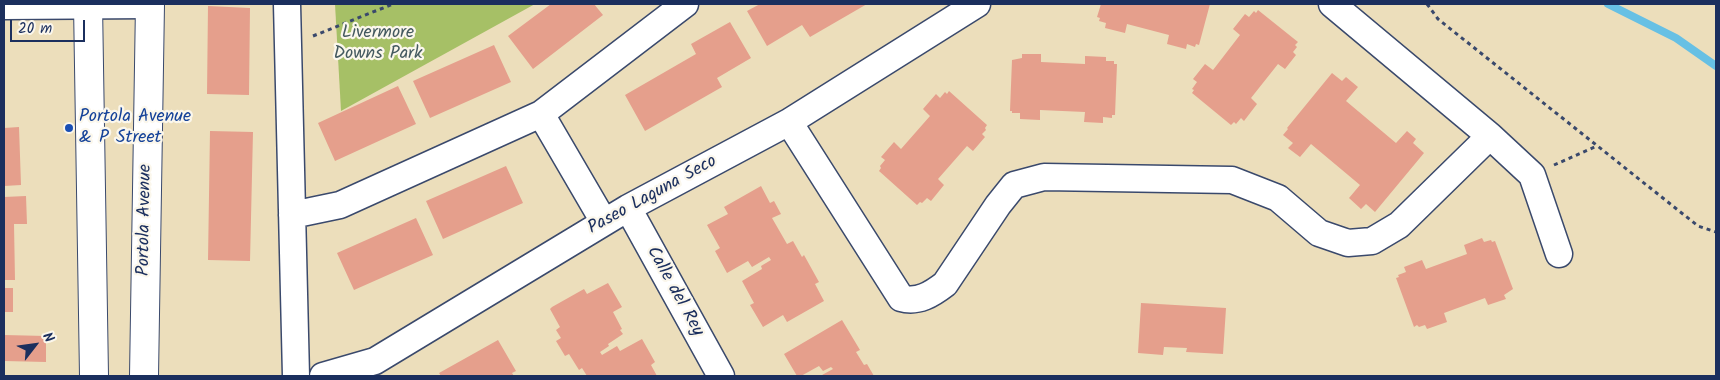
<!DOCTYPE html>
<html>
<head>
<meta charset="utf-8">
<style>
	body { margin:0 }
	#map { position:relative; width:1720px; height:380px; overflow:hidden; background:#ecdebb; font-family:Kalam,sans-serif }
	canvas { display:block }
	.frame { position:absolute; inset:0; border:5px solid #1b2f5e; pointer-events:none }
	.north { position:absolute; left:10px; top:320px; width:50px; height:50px; -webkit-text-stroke:4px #fbf7ec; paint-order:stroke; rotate:60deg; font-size:14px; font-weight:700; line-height:20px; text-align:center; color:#1b2f5e }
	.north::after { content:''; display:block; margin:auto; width:18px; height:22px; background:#1b2f5e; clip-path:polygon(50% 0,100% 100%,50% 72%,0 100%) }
	.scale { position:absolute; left:10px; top:20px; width:75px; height:22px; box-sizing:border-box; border:2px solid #1b2f5e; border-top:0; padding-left:6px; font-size:15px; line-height:18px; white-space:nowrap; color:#1b2f5e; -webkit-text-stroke:4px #fbf7ec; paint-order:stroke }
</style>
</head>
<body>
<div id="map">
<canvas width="1720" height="380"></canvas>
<div class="frame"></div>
<div class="north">N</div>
<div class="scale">20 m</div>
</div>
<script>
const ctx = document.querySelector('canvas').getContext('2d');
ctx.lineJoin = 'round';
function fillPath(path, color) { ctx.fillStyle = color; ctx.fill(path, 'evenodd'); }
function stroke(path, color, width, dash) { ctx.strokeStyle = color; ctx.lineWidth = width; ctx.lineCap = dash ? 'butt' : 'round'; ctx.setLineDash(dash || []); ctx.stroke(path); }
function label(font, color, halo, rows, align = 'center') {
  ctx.font = font + ' Kalam,sans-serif'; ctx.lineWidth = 4.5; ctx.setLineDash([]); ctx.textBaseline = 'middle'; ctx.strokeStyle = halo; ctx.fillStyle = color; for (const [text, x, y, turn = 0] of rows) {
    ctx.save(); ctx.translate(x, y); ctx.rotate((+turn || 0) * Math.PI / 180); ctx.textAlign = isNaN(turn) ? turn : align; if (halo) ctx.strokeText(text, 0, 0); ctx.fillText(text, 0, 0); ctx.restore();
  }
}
const green = new Path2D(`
	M335 4H535L341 111Z`);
const stream = new Path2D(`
	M1608 4 1676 38 1716 66`);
const building = new Path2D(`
	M551 4H594L603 15 533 69 508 36Z
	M760 4H867L810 37 802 25 767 46 747 11Z
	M1101 4H1210L1199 45 1196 44 1195 47 1187 44 1186 49 1167 44 1169 35 1127 24 1125 33 1105 28 1106 23 1099 21 1100 18 1097 17Z
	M208 6 250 8 249 95 207 94Z
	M1258 10 1298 42 1295 45 1297 47 1293 52 1296 55 1285 69 1278 64 1251 98 1257 104 1244 121 1241 118 1236 124 1234 122 1231 125 1192 93 1194 90 1192 89 1197 82 1193 79 1205 64 1213 70 1240 35 1233 29 1245 14 1249 17 1254 11 1256 13Z
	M730 22 751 58 717 78 722 87 645 131 625 95 696 54 691 44Z
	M494 45 511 82 430 118 413 81Z
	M1022 54H1041V62L1085 64V56L1106 57V61H1114V64H1117L1115 115H1112V118L1103 117V123L1084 122 1085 112 1040 110V120L1020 119V113H1012V111H1010L1012 60 1022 58Z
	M1332 73 1342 81 1346 77 1358 87 1346 101 1396 143 1407 131 1416 139 1413 143 1424 153 1375 212 1366 204 1361 209 1349 198 1360 185 1311 144 1300 157 1288 148 1293 143 1283 135 1288 129 1287 128Z
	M398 86 416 124 335 161 318 123Z
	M949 91 987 125 985 128 986 130 982 134 985 137 973 151 967 146 938 179 944 185 931 201 927 198 922 203 920 202 917 205 879 171 881 168 880 166 885 160 881 157 894 142 901 149 930 116 923 109 936 94 940 98 945 92 947 94Z
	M19 127 21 185 4 186V128Z
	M210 131 253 132 250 261 208 260Z
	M506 166 523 203 443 239 426 201Z
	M761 186 770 203 774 201 781 214 772 218 787 244 793 241 802 257 804 255 819 282 815 284 824 301 787 322 783 315 763 327 750 305 754 303 742 281 762 269 761 266 771 260 769 257 752 267 748 261 727 273 715 251 720 248 707 225 728 214 724 207Z
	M26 196 27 224H14L15 280H4V197Z
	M416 218 433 255 354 290 337 253Z
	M1482 238 1484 242 1491 240 1492 242 1495 241 1513 289 1504 295 1506 299 1488 305 1485 298 1444 313 1447 322 1427 329 1425 325 1419 327 1417 325 1414 327 1396 278 1399 277 1398 275 1406 272 1404 267 1422 260 1426 269 1467 254 1464 245Z
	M608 283 622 307 613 312 622 329 620 330 623 334 608 344 609 346 600 352 602 355 617 346 620 351 642 339 655 362 651 365 657 376H587L582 368 579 370 569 354 565 356 556 341 561 338 556 330 560 327 550 309 552 307 584 289 587 294Z
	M4 288H13V312H4Z
	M1141 303 1226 308 1223 354 1186 352 1187 348 1164 347 1163 355 1138 353Z
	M842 320 860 350 856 352 864 365 867 364 874 376H823L822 375 833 369 831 367 823 371 819 366 801 376H797L784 354Z
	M4 335 46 336V362L4 361Z
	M498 340 516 371 512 373 514 376H441L439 373Z`);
const path = new Path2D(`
	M1427 4 1438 19 1698 226 1716 232
	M313 36 393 4
	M1554 165 1597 146`);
const minor = new Path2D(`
	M287 4 296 376
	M1332 4 1490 136 1532 175 1559 254
	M4 6 150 5
	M541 114 604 222
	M789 122 901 298C918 303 932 294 945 284L998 205 1014 185 1044 177 1232 180 1278 198 1319 233 1348 243 1372 241 1399 225 1490 136
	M628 208 721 376
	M292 215 340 205 541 114 685 4
	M323 376 375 361 628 208 789 122 977 4`);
const major = new Path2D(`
	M88 4 94 376
	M144 376 150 4`);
const markers = [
	[69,128,5,"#1a4fb4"]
];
const parkNames = [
	["Livermore",378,34],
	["Downs Park",378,55]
];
const transitNames = [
	["Portola Avenue",79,118],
	["& P Street",79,139]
];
const streetNames = [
	["Paseo Laguna Seco",653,196,-29],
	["Portola Avenue",146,220,-89],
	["Calle del Rey",674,292,61]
];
fillPath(green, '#a6c066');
stroke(stream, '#67c0e4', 8);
fillPath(building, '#e59f8c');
stroke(minor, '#3a496c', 29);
stroke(major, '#3a496c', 30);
stroke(path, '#3a496c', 3, [4, 4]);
stroke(minor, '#fff', 26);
stroke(major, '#fff', 28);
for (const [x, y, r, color] of markers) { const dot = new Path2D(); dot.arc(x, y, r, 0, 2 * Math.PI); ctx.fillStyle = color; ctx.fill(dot); stroke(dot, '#fbf7ec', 2); }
label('18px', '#455a60', '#fbf7ec', parkNames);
label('18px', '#164399', '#fbf7ec', transitNames, 'left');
label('18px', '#1b2f5e', '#fbf7ec', streetNames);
</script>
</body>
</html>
